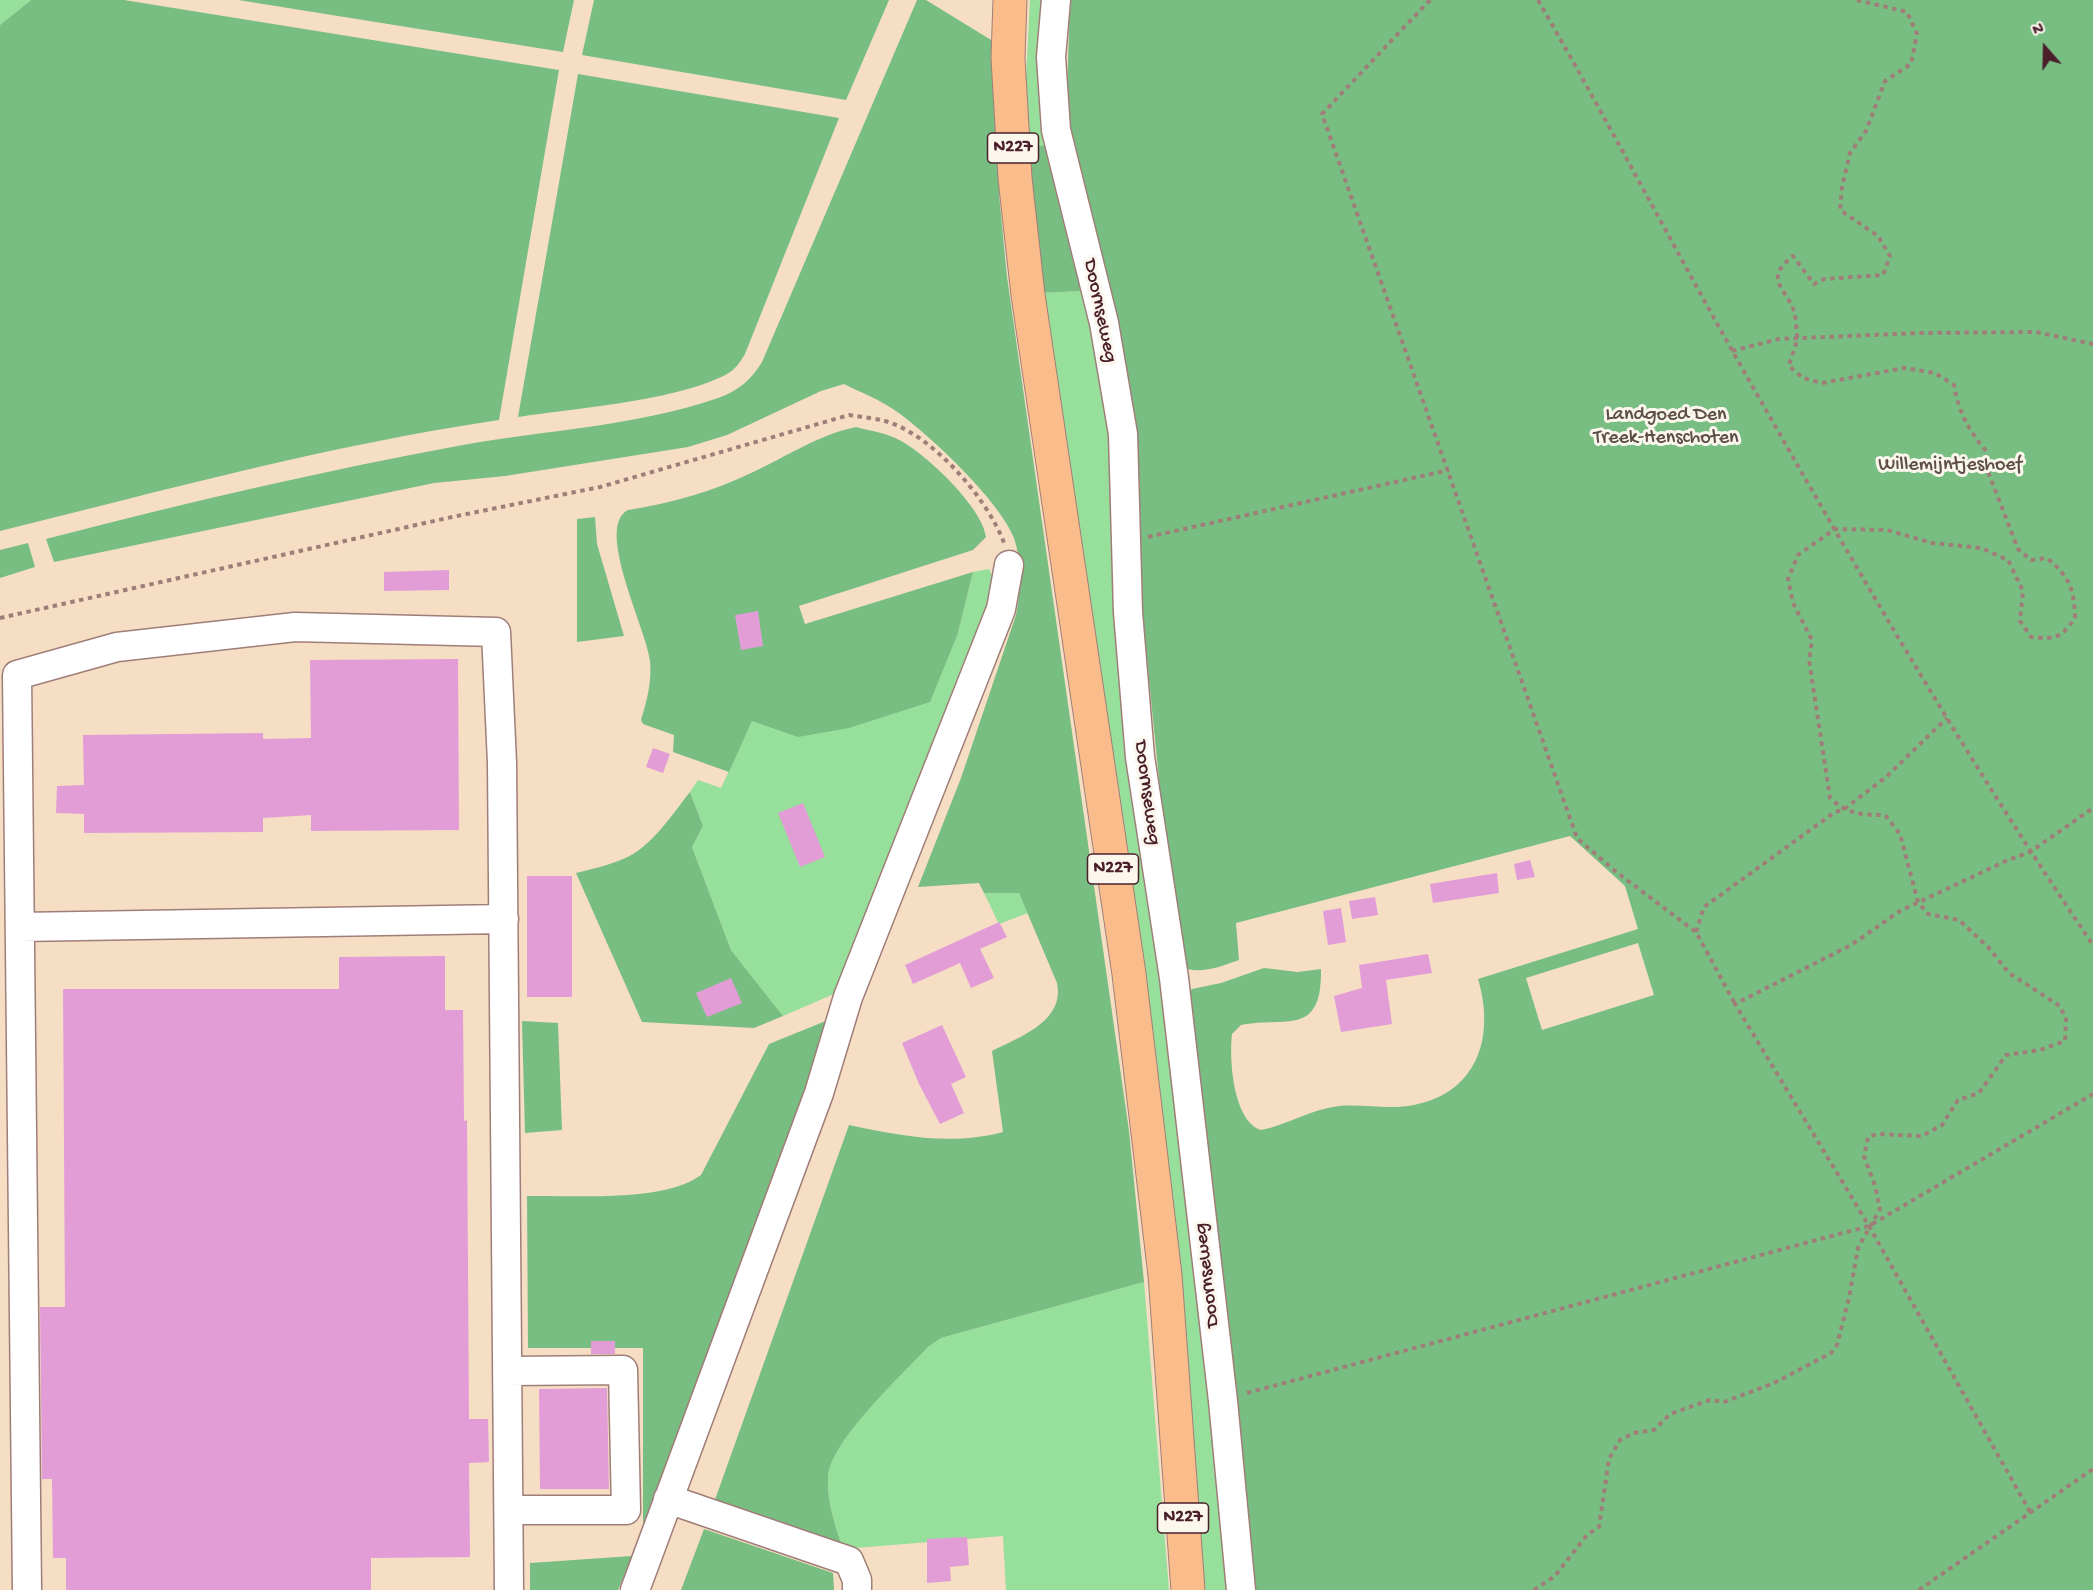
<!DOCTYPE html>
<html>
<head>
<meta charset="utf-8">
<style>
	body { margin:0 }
	#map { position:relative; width:2093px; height:1590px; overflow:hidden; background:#f5dec4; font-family:"Gochi Hand",sans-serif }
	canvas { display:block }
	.north { position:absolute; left:2015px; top:18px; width:60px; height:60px; -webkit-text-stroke:4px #fbf7ec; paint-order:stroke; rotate:340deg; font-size:16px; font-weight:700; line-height:24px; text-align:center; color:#4a1f2b }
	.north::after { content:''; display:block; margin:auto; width:21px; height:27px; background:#4a1f2b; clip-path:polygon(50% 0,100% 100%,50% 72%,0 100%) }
</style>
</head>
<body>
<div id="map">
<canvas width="2093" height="1590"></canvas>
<div class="north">N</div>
</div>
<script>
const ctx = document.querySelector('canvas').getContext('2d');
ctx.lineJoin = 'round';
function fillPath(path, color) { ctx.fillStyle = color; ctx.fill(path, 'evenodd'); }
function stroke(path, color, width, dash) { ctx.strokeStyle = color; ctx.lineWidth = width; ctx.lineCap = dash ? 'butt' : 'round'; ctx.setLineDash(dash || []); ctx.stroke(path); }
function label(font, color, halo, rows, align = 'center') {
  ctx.font = font + ' "Gochi Hand",sans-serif'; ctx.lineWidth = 6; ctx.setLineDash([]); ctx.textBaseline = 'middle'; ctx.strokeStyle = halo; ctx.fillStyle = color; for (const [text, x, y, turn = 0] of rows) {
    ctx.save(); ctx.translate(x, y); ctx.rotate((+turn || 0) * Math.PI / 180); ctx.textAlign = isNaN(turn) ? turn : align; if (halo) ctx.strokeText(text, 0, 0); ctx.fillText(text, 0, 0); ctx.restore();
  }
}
const green = new Path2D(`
	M0 0H31L0 25Z
	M1030 0H1048L1050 145 1027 147 1025 96Z
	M1083 291 1100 366 1109 440 1119 599 1229 1590H1203L1038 293Z
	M989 569 995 582 993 600 848 988 783 1016 731 950 692 847 703 826 690 792 698 780 721 788 752 721 762 723 958 633 973 572Z
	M984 893H1019L1028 913 999 924Z
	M1144 1282 1169 1590H1006L1003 1536 843 1549C835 1525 827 1503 828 1477 829 1441 903 1374 928 1347L941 1338Z`);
const forest = new Path2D(`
	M31 0H124L559 70 499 420C329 445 166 490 0 531V25Z
	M238 0H574L563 52Z
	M594 0H889L846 100 582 55Z
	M917 0H926L996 43 999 194 1007 277 1129 1131 1144 1282 941 1338 928 1347C903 1374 830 1441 828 1477 827 1503 835 1525 843 1549L712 1508 849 1125C902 1136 950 1146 1003 1132L992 1051C1020 1037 1065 1021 1057 983L1019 893H984L979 883 918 887 961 778 1016 615C1021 591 1022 561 1014 538 999 500 927 432 893 409 878 399 860 392 844 384L821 391 727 435 688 447 505 476 434 483 54 562 46 539C184 503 322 471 463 445 547 430 637 426 718 398 738 391 751 380 762 362Z
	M1070 0H2093V1590H1249L1185 995 1192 989 1221 983 1264 968 1298 972 1321 969C1322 1038 1286 1016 1241 1025L1232 1034C1229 1059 1233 1121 1261 1130 1287 1125 1312 1109 1339 1106 1362 1104 1385 1109 1408 1106 1476 1096 1496 1039 1478 979L1638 929 1625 886 1570 836 1236 923 1239 960C1222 966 1205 973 1187 969L1164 830 1136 548 1066 120ZM1638 943 1654 995 1542 1030 1526 978Z
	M578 74 839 118 745 354C740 362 736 369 727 374 677 401 576 408 518 417Z
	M1050 145 1083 291 1038 293 1027 147Z
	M856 427C870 431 888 433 901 441 926 454 983 508 986 537L973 550 799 606 805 624 973 572 958 633 930 702 849 728 798 737 752 721 729 772 673 752 674 735 643 724 641 720C647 701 652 681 650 661 647 630 594 527 628 510 671 503 712 492 751 473 786 457 818 435 856 427Z
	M595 517 597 544 624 636 577 642V519Z
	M28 543 35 567 0 578V550Z
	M690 792 703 826 692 847 731 950 783 1016 754 1028 642 1022 576 873C595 868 616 864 633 854 656 840 674 812 690 792Z
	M838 1016 643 1528V1348H528L527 1196C573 1195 663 1203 701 1175L769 1044Z
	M522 1021 558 1023 562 1130 525 1133Z
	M704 1529 833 1573 834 1590H681Z
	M632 1556 618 1590H530V1563Z`);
const building = new Path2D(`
	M449 570V590L384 591V572Z
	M758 611 763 646 741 650 735 615Z
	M458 659 459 830 311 831V815L263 818V832L84 833V814L56 813 57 786 84 785 83 735 263 733V739L311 738 310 660Z
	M653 748 670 754 663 773 646 767Z
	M803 803 825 857 800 867 778 813Z
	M1530 860 1535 877 1517 880 1514 864Z
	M1497 873 1499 893 1433 903 1430 884Z
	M527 876H572V997H527Z
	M1375 897 1378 915 1352 919 1349 901Z
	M1341 908 1346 942 1328 945 1323 911Z
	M999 922 1007 937 980 949 994 978 971 988 960 963 913 984 905 965Z
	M1428 954 1432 973 1386 980 1392 1024 1341 1032 1334 996 1362 988 1359 965Z
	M445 956V1010H463L464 1121 467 1120 469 1419H488L489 1462 469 1463 470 1557 371 1558V1590H66V1558H53L52 1479H42L40 1307H65L63 989H339V957Z
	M731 978 742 1003 707 1017 696 993Z
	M942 1025 966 1077 951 1084 964 1113 940 1124 919 1084 902 1043Z
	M591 1341H615V1354H591Z
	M607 1388 609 1489H540L539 1389Z
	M967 1537 969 1565 950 1567 951 1581 927 1583V1539Z`);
const path = new Path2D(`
	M1430 0 1322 114 1577 838 1615 871 1696 932 1735 1004
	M1538 0C1605 116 1667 235 1733 352 1847 553 1963 754 2093 945
	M1732 351 1779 339 1918 333 2036 332 2093 344
	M1148 537 1449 470
	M0 618 452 517 600 487 849 415C861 417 874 418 885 421 932 434 988 499 1004 543
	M1696 932 1704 907 1835 812 1843 810 1886 777 1947 718
	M1247 1393 1869 1226 2093 1094
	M2030 1512 1869 1226 1735 1004 1851 945 1900 911 2008 860 2030 852 2093 808
	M1534 1590 1555 1576 1587 1535 1599 1527 1609 1459 1620 1440 1634 1433 1654 1430 1670 1414 1710 1400 1724 1402 1774 1383 1831 1353 1837 1345 1849 1298 1858 1248 1880 1209 1875 1186 1864 1156 1868 1137 1877 1134 1922 1136 1942 1125 1958 1100 1979 1093 2006 1055 2040 1050 2065 1041 2066 1019 2060 1006 2009 973 1988 947 1959 920 1928 914 1918 902 1900 834 1885 815C1862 815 1847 814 1830 798L1809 660 1812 640 1793 603 1788 579 1798 555 1835 529 1887 530 1932 543 1981 548 2008 560 2023 591 2020 621 2031 637C2056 639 2060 639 2075 618 2074 588 2070 578 2047 558L2031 560 2018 549 1985 464 1987 452C1969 431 1959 413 1954 385L1935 373 1904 368 1822 383 1803 378 1789 366C1791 355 1798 344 1797 334 1796 327 1796 318 1794 311 1785 286 1763 280 1793 256L1814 284 1824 279 1883 275 1890 256 1878 236 1840 210 1842 187 1850 153 1866 131 1885 81 1911 64 1917 34 1907 12 1857 0
	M1919 1590 2093 1469`);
const minor = new Path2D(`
	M1056 0 1051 57 1056 130 1104 323 1123 434 1128 612 1140 757 1174 978 1223 1401 1241 1590
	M20 927 504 919
	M509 1371 623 1370 626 1510H509
	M668 1499 849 1561 857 1580V1590
	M27 1590 17 675 117 647 295 627 496 632 502 763 509 1590
	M635 1590 819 1093 848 997 1001 609 1009 565`);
const major = new Path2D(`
	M1010 0 1008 58 1015 178 1028 295 1129 974 1165 1275 1188 1590`);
const shields = [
	[1013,148,51],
	[1113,869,51],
	[1183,1518,51]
];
const shieldNames = [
	["N227",1013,148],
	["N227",1113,869],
	["N227",1183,1518]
];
const streetNames = [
	["Doornseweg",1099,311,78],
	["Doornseweg",1146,793,82],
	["Doornseweg",1208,1275,-97]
];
const parkNames = [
	["Landgoed Den",1666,416],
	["Treek-Henschoten",1666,439],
	["Willemijntjeshoef",1950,466]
];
fillPath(green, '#96e09b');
fillPath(forest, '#78be83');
fillPath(building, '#e29dd6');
stroke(minor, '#a07e78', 31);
stroke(major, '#a07e78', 35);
stroke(path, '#a07e78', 4, [4.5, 4.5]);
stroke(minor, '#fff', 28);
stroke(major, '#f9bc8a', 33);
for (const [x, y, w] of shields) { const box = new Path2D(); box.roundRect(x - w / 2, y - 15, w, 30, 4.5); ctx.fillStyle = '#fbf7ec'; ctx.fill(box); stroke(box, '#4a1f2b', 1.5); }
label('bold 18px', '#4a1f2b', null, shieldNames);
label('20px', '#4a1f2b', '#fbf7ec', streetNames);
label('20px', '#5d4f47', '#fbf7ec', parkNames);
</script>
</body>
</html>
